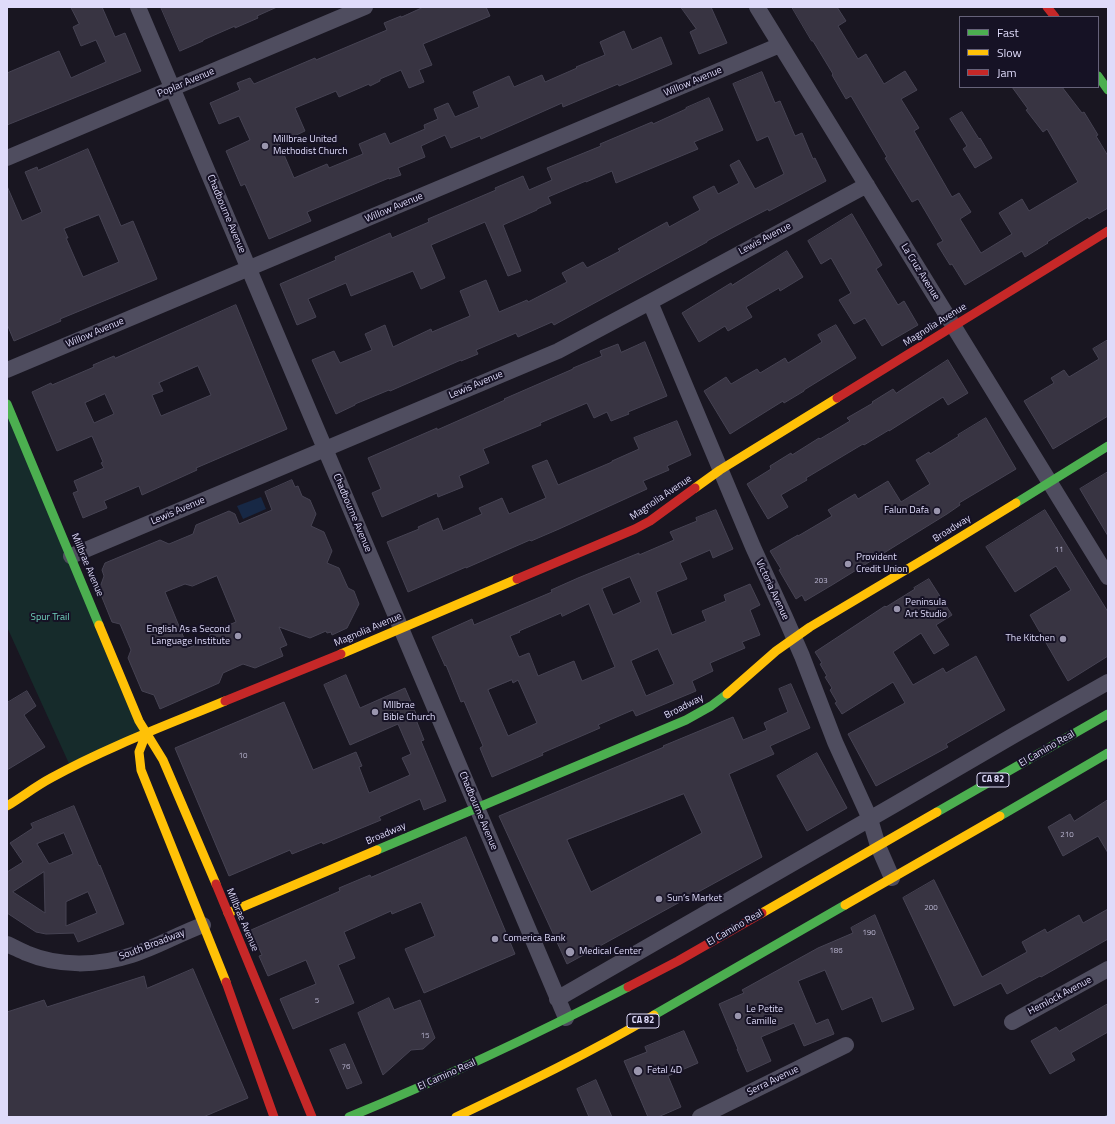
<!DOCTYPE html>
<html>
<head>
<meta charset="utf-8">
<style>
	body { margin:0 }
	#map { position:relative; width:1115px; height:1124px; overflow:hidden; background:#191621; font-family:"Titillium Web",sans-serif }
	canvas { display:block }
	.frame { position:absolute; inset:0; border:8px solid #dfdbfa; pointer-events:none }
	.legend { position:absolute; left:959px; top:16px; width:140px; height:72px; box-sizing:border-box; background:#161225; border:1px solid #66627a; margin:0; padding:5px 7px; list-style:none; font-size:12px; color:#dfdbfa }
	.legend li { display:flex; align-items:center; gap:8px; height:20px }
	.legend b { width:20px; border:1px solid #66627a }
</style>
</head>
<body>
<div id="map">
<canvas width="1115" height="1124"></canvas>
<div class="frame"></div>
<ul class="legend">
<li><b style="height:5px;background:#4caf50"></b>Fast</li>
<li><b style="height:5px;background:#ffc107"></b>Slow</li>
<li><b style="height:5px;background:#c62828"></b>Jam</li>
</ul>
</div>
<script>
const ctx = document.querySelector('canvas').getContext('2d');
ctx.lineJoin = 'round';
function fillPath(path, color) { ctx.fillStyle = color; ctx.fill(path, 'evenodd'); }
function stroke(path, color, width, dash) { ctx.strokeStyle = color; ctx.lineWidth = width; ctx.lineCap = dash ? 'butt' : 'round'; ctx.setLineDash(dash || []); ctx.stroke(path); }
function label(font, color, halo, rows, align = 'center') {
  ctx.font = font + ' "Titillium Web",sans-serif'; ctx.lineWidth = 4; ctx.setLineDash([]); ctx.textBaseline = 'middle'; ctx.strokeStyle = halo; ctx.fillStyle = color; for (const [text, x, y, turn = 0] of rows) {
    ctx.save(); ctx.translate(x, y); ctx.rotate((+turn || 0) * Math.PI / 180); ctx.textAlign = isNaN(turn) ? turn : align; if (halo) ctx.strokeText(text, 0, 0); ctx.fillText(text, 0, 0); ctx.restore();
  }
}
const green = new Path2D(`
	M7 405 146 734 71 768 7 627Z`);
const water = new Path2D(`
	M261 497 266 509 243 519 237 506Z`);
const building = new Path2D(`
	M71 7H102L115 37 125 33 141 71 7 125V73L59 51 71 78 106 62 96 40 81 46 73 27 79 24Z
	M161 7H277L257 16 258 18 235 28V26L203 40V41L180 51Z
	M424 7H486L490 16 423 44 432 65 419 70 424 82 409 88 401 70 380 79V81L370 86 369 84 339 97 336 91 295 108 305 131 279 143 294 178 327 164 329 168 363 154 359 144 385 133 390 144 425 129 424 125 438 119 434 109 448 103 455 117 479 107 473 92 509 76 514 87 542 75 545 82 577 68 576 67 605 55 600 42 624 31 632 50 661 37 672 64 619 86 618 84 563 107 562 103 481 139 480 136 451 148 445 135 421 146 425 157 398 168 401 175 389 179V178L307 212 311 221 269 239 245 184 241 186 226 151 250 140 239 116 219 124 210 103 240 90 237 83 250 78 254 84 315 58 316 60 387 30 384 23 401 16V17Z
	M681 7H711L727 43 699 54 690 32 696 29Z
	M792 7H837L846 21 838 26 858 59 866 54 884 84 905 71 917 90 901 99 919 128 914 131 952 197 959 193 971 212 960 219 981 253 1012 234 999 213 1022 199 1029 211 1078 182 1047 129 1043 132 1026 110 1028 109 1012 87H1062L1082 113 1084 112 1098 135 1096 136 1108 156V208L1089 219 1088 217 1047 242 1048 243 1025 257 1022 251 965 285 952 264 950 265 937 244 943 241 918 199 912 202 885 158 887 157 851 96 846 99 832 75 833 74 813 41H812Z
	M762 72 775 103 780 101 795 136 802 133 813 159 815 158 826 181 769 211 768 209 735 226 707 241V242L554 325 552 322 518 337 516 333 476 350 478 354 461 361V360L390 391 389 390 355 404V405L336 414 312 360 334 351 340 363 372 350 365 334 385 325 393 347 431 329 432 332 470 316 460 291 486 280 499 312 527 300 528 302 567 282 562 273 583 262 587 268 620 251 618 249 667 222 669 227 700 210 693 197 714 186 718 194 739 183 730 165 739 160 755 189 784 174 768 136 757 141 733 84Z
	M709 98 723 130 694 142 698 149 616 183 612 171 586 182V181L548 197 551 203 537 209V210L503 225 521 271 508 276 485 222 431 245 445 278 421 289 413 271 351 296 346 283 308 299 316 317 297 325 280 284 336 260 335 257 390 233 392 238 429 222 428 219 496 190 495 188 523 176 529 190 552 180 547 168 601 146 600 144 652 122 653 124 686 109V108Z
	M962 112 979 139 980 138 992 158 975 168 963 149 967 146 950 119Z
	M88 149 121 226 133 221 157 279 60 319 61 321 14 341 7 324V186L22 221 42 212 25 172 37 167 38 170ZM99 215 119 262 83 277 66 238H68L64 229Z
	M852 214 882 265 876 269 898 305 904 301 918 325 882 346 865 318 854 324 839 300 851 293 831 258 821 264 808 241Z
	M787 251 803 277 780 291 779 288 746 307 752 317 728 331 725 326 699 342 682 313 731 283 732 285Z
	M236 305 287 429 196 468 197 470 142 495 139 486 104 501 107 508 83 518 73 493 78 491 74 481 104 468 101 463 103 462 92 436 57 451 32 392 51 383 52 385 94 367 93 365 114 356 115 358ZM198 366 211 395 161 416 152 395 163 391 159 383ZM105 394 114 414 94 423 85 403Z
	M836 325 856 358 804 390V391L784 403 783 401 730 434 704 391 726 377 731 384 757 369 760 373 785 358 788 363 822 342 818 335Z
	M1108 340V416L1053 449 1024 401 1054 383 1051 378 1064 370 1069 377 1099 359 1093 349Z
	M645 342 667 396 628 412 629 414 611 421 607 412 594 418 587 403 540 423 541 425 483 449 489 463 459 476 463 487 438 497 437 493 382 517 372 493 381 489 368 458 437 428V430L505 400 504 399 573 369V368L602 356 600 351 618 344 621 352Z
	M948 360 968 393 948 405 943 397 889 431V430L864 445 863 444 806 478 807 480 781 495 788 507 768 519 747 484 771 469 770 466 791 453 792 455 819 438 820 439 850 421 847 418 873 403 872 402 893 389 896 393Z
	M986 418 1016 469 959 503 960 505 947 514 832 585 805 601 802 595 796 599 779 570 781 569 770 551 798 535V536L832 516 828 510 855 494 858 499 888 481 901 502 930 484 916 460 929 452 930 454 959 436 958 435Z
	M677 421 691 455 667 466 669 470 643 481 647 489 559 529 531 541 530 540 466 568V567L408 592 387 542 419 529 418 527 438 518 443 531 482 514 479 508 502 498 509 514 546 498 532 466 547 460 558 485 612 462V461L639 449 634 438Z
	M1108 472V536L1080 489Z
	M292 480 295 487 298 486 302 496 310 500 316 514 311 526 324 532 332 551 327 563 339 568 348 588 354 591 359 604 347 628 332 635 331 632 327 633 326 631 310 638 279 627 287 645 280 648 283 656 255 668 243 664 223 673 219 683 160 709 154 695 142 691 128 658 131 650 120 624 112 622 99 590 104 576 102 570 105 563 160 540 169 544 193 534 196 525 229 511 235 514 239 524 272 510 265 492ZM217 576 236 622 211 632 208 640 188 648 165 592 185 584 192 586Z
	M716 510 733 549 713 558 710 550 680 563 687 579 656 592 672 635 706 621 702 611 726 601 724 595 750 584 760 605 750 610 760 635 742 642 745 648 710 663 713 671 692 681 696 691 636 716 633 710 598 725 600 728 542 753 543 755 492 777 480 748 483 746 464 701 461 702 446 665 445 666 432 637 472 619 474 625 552 592 551 590 578 578 639 553V555L674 540 670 532 697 521 696 518ZM630 577 641 602 613 615 602 589ZM589 604 615 667 582 681 574 661 538 676 529 653 519 657 510 636 520 632 519 631 561 613 562 616ZM658 649 674 684 646 696 631 661ZM512 680 513 683 518 680 537 723 508 736 488 690Z
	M1045 510 1108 612V656L1068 681 1030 615 1071 590 1056 566 1015 592 986 547Z
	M929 579 952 615 936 625 949 645 934 654 921 633 893 652 913 685 943 668 946 673 976 656 1005 710 946 744 948 747 876 786 848 734 905 703 893 682 842 714 835 703 837 702 830 690 832 688 825 677 827 676 820 664 822 663 815 652 885 606 886 607 915 589 914 588Z
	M346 675 360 708 405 688 417 716 415 717 424 740 421 741 446 801 424 810 420 799 379 817 381 820 323 844 322 842 292 854 290 850 229 876 175 748 284 702 313 770 356 752 362 766 359 767 369 793 410 775 402 758 411 754 398 724 350 745 324 685Z
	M791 684 810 728 770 746 774 754 729 774 762 857 567 964 499 816 664 747 663 746 733 717 743 740 767 730 764 723 788 712 779 689ZM684 794 702 833 591 892 567 840Z
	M27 691 36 706 24 715 45 747 7 770V703Z
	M817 753 847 808 807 831 777 776Z
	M1108 800V853L1098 836 1063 856 1048 827 1070 814 1074 821Z
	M74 806 99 866 100 865 124 924 78 942 74 933 46 934 36 932 7 913V872L23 862 10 843 33 828 31 824ZM64 833 73 854 49 864 37 844ZM44 872 45 913 13 892ZM88 892 97 913 66 926V902Z
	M466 837 515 954 424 993 405 949 435 936 421 902 392 914 391 911 344 932 355 958 338 965 354 1003 293 1029 280 999 316 984 306 960 268 976 259 956 262 955 251 930 340 891 339 888 370 875 371 877Z
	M934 880 982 977 1027 952 1022 942 1045 929 1047 933 1079 915 1083 923 1108 909V939L1041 977 1040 976 1007 994 1001 983 954 1006 903 898Z
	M875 915 914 1009 882 1022 872 997 842 1010 825 970 798 981 816 1024 828 1019 834 1034 804 1046 794 1023 761 1037 771 1061 747 1072 737 1049H738L719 1004 744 993 742 990 818 948 853 933 851 928Z
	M193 969 248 1098 203 1117H7V1012L44 1000 47 1007 144 976 147 988Z
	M389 998 394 1010 420 1000 435 1038 423 1049 411 1050 383 1075 358 1013Z
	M1108 1004V1032L1071 1053 1075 1060 1050 1074 1031 1041 1056 1027 1059 1031Z
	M684 1031 698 1063 668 1076 681 1107 658 1117H648L624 1061 647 1052 645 1047Z
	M345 1044 362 1083 347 1089 330 1050Z
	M596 1080 612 1117H589L577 1089Z`);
const street = new Path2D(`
	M138 7 566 1018
	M757 7 1108 577
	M7 158 365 7
	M650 302 753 547 785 617 802 656 835 742 870 819 878 846 892 878
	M7 370 780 45
	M71 556 558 351 650 302 867 185
	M7 944C13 947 20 950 26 953 59 967 98 966 132 955 156 947 179 934 203 925
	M557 999 894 805 1016 734 1108 682
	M1012 1022 1108 969
	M700 1117 846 1045`);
const fast = new Path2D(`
	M1098 76 1108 90
	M7 404 99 625
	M1016 503 1108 446
	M937 812 1108 714
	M1000 816 1108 753
	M377 850 686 720 711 706 727 694
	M654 1015 845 905
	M349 1117C444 1078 537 1034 628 987`);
const slow = new Path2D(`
	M695 488 720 470 837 398
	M99 625 139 721 163 760 216 884
	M341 654 517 579
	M727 694 776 651 810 627 936 552 1016 503
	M146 734 139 752 141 770 226 982
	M7 806C22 797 36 786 51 778 107 747 167 725 225 701
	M845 905 1000 816
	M228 913 377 850
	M762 913 937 812
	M456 1117C523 1085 590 1053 654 1015`);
const jam = new Path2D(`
	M1047 7 1055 17
	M837 398 1108 231
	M517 579 635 529 650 521 695 488
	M225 701 341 654
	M216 884 312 1117
	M226 982 274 1117
	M628 987 678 961 762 913`);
const rail = new Path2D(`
	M1106 1117 1108 1116`);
const markers = [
	[265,146,4,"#9a96ae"],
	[937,511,4,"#9a96ae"],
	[848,564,4,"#9a96ae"],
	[897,609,4,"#9a96ae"],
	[238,636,4,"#9a96ae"],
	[1063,639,4,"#9a96ae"],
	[375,712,4,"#9a96ae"],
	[659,899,4,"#9a96ae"],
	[495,939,4,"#9a96ae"],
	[570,952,5,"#9a96ae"],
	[738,1016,4,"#9a96ae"],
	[638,1071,5,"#9a96ae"]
];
const numberNames = [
	["11",1059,550],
	["203",821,581],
	["10",243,756],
	["210",1067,835],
	["200",931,908],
	["190",869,933],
	["186",836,951],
	["5",317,1001],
	["15",425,1036],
	["76",346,1067]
];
const shields = [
	[993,780,32],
	[643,1021,32]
];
const shieldNames = [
	["CA 82",993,780],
	["CA 82",643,1021]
];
const streetNames = [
	["Willow Avenue",693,82,-23],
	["Poplar Avenue",186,83,-23],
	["Willow Avenue",394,208,-23],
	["Chadbourne Avenue",226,214,67],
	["Lewis Avenue",765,239,-28],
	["La Cruz Avenue",920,272,58],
	["Magnolia Avenue",935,325,-32],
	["Willow Avenue",95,333,-23],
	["Lewis Avenue",476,385,-23],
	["Magnolia Avenue",661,498,-34],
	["Lewis Avenue",178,511,-23],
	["Chadbourne Avenue",352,513,67],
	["Broadway",952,529,-32],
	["Millbrae Avenue",87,565,67],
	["Victoria Avenue",772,590,65],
	["Magnolia Avenue",368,630,-23],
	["Broadway",684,707,-27],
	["El Camino Real",1047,749,-30],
	["Chadbourne Avenue",478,811,67],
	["Broadway",386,834,-23],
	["Millbrae Avenue",242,920,67],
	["El Camino Real",735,928,-30],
	["South Broadway",152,945,-21],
	["Hemlock Avenue",1060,996,-28],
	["El Camino Real",447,1075,-24],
	["Serra Avenue",773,1081,-26]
];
const poiNames = [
	["Millbrae United",273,140],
	["Methodist Church",273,152],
	["Falun Dafa",929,511,"right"],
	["Provident",856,558],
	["Credit Union",856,570],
	["Peninsula",905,603],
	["Art Studio",905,615],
	["English As a Second",230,630,"right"],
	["Language Institute",230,642,"right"],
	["The Kitchen",1055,639,"right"],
	["Mllbrae",383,706],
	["Bible Church",383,718],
	["Sun’s Market",667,899],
	["Comerica Bank",503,939],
	["Medical Center",579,952],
	["Le Petite",746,1010],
	["Camille",746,1022],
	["Fetal 4D",647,1071]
];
const parkNames = [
	["Spur Trail",50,618]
];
fillPath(green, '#162b2b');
fillPath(water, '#172845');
fillPath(building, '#383442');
stroke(building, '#464353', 1);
stroke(street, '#4f4d5f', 16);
stroke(fast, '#4caf50', 9);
stroke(slow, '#ffc107', 9);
stroke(jam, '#c62828', 9);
stroke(rail, '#495867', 3, [6, 5]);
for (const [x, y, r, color] of markers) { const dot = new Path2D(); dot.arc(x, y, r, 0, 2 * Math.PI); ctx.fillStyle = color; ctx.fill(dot); stroke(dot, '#161225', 1.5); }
label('8px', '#b5b1cc', null, numberNames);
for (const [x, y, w] of shields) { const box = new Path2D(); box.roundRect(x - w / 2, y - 7, w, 14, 3); ctx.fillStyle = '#161225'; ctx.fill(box); stroke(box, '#dfdbfa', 1); }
label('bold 9px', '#dfdbfa', null, shieldNames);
label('10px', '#dfdbfa', '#161225', streetNames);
label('10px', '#dfdbfa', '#161225', poiNames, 'left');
label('10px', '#70d1bb', '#161225', parkNames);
</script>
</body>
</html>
